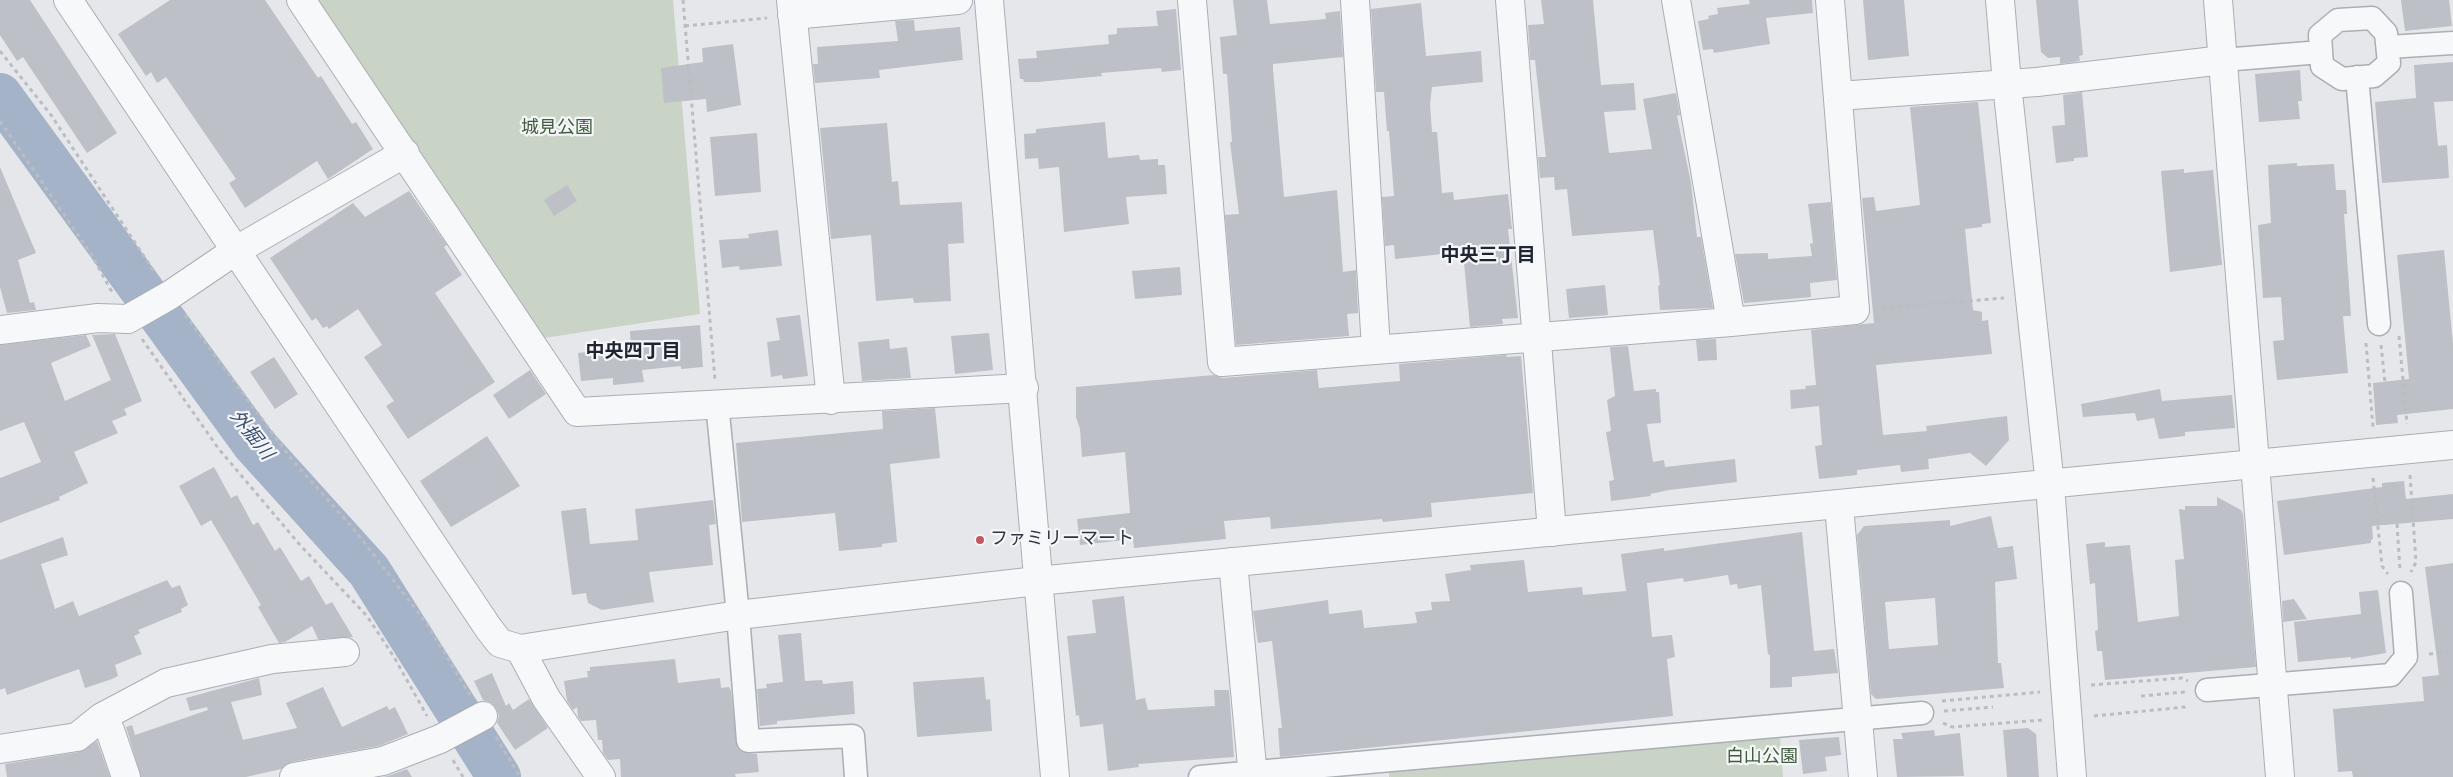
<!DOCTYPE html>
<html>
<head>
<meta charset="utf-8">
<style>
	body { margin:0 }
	canvas { display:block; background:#e5e7eb }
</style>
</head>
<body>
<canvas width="2453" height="777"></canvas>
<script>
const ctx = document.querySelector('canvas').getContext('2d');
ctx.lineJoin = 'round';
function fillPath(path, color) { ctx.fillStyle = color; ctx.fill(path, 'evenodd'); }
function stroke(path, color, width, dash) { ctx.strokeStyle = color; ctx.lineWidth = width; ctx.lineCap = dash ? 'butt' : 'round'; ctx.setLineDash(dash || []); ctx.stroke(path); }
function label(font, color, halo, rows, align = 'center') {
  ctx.font = font + ' Overpass,"Noto Sans JP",sans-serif'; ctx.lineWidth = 4.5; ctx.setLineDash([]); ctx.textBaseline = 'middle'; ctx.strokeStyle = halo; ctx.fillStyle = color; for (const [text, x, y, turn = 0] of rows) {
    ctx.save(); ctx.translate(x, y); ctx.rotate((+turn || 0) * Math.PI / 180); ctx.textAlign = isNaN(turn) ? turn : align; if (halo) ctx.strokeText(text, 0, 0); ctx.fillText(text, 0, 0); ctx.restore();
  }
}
const green = new Path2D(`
	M316 0H673L700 314 544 338Z
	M1780 737 1783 777H1389V772Z`);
const river = new Path2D(`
	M0 95 254 444 369 571 499 777`);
const building = new Path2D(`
	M0 0H30L117 133 87 153 23 57 17 61 0 35Z
	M170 0H265L318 78 321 76 352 124 356 122 373 149 328 179 317 161 245 208 229 183 236 179 166 77 157 83 151 72 146 76 118 34Z
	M1233 0H1267L1270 24 1326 19 1325 13 1340 11 1343 57 1273 64V69L1284 197 1337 190 1343 272 1356 270 1358 313 1347 314 1349 336 1236 345 1225 215 1239 214 1230 142H1232L1227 74H1223L1220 37 1237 35Z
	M1541 0H1593L1601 85 1634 83 1636 110 1604 112 1609 153 1652 149 1643 99 1676 93 1680 115 1677 116 1691 183 1697 237H1701L1713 308 1660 310 1658 286 1660 285 1653 230 1572 236 1567 189 1555 190 1554 177 1540 178 1538 157H1546L1535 60H1530L1528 25 1544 24Z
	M1749 0H1812L1813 13 1766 18 1770 44 1714 53 1713 49 1703 50 1698 21 1709 19 1708 16 1718 14 1717 8 1750 4Z
	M1863 0H1904L1909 56 1868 60Z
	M2036 0H2078L2083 55 2079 56 2080 61 2060 64V57L2048 58 2041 52Z
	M2401 0H2449L2452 26 2405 31Z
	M1421 3 1426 56 1481 51 1483 82 1432 87 1430 104 1432 132H1437L1442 193 1453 192 1454 200 1508 194 1512 229H1508L1518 318 1502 319 1503 324 1470 327 1463 252 1395 259 1394 245 1385 246 1382 197 1394 196 1389 131H1387L1384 92H1376L1371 9Z
	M1176 9 1181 70 1162 72 1161 68 1101 73 1102 76 1038 82H1024L1023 79H1020L1018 59 1037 58 1036 51 1109 44 1108 35 1117 34V28L1158 26 1156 11Z
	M914 20 915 31 960 27 963 60 879 70 880 78 815 83 813 64H818L817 47 898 41 895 21Z
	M733 44 741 105 707 112 706 99 664 103 661 68 703 62 702 48Z
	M2453 62V101L2434 102 2438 146 2447 145 2449 178 2382 183 2375 102 2416 98 2414 65Z
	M2300 70 2302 101H2298L2300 119 2259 122 2255 74Z
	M2082 92 2088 157 2074 158V161L2056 163 2052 126 2065 125 2063 95Z
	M1978 102 1991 223 1982 224V227L1965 229 1973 310 1982 312V321L1988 320 1992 354 1876 365 1883 435 1927 431 1926 426 2007 416 2009 440 1986 466 1970 453 1928 459 1929 469 1901 472 1900 465 1857 470V475L1819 479 1815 446 1822 445 1819 406 1791 409 1790 390 1806 389 1805 386 1816 385 1811 330 1874 323 1862 198 1874 197 1876 211 1920 205 1910 107Z
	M1105 122 1108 158 1139 155 1140 160 1158 159V165H1165L1167 194 1126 197 1129 224 1064 232 1059 167 1039 169 1038 158 1025 159 1024 134 1036 133V129Z
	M887 123 892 182 898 181 900 205 962 202 964 243 948 244 951 301 914 303 913 298 876 301 871 235 831 239 820 128Z
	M757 133 761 192 715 196 710 137Z
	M2297 163V166L2334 164 2336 190H2346L2347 214H2344L2351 316H2343L2348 373 2277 380 2273 341 2284 340 2281 297 2263 298 2258 225 2271 223 2268 165Z
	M0 167 36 253 18 260 30 303 34 302 36 310 7 313 0 287Z
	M2184 169V173L2213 170 2222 265 2170 272 2161 171Z
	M567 185 577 201 554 216 544 200Z
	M409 191 447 245 444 247 462 275 435 293 495 382 408 439 386 406 394 401 364 357 382 345 358 309 329 329 327 326 323 328 316 318 312 321 270 258 353 203 365 217Z
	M1831 202 1837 280 1810 283 1811 297 1744 303 1735 254 1768 253V259L1812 256 1810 244 1813 243 1808 204Z
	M778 230 782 266 740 270 739 266 722 268 719 240 749 238 748 234Z
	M2444 250 2453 344V409L2397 415 2398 423 2376 425 2373 383 2409 379 2397 255Z
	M1180 267 1182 295 1135 299 1132 271Z
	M1605 285 1608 315 1569 318 1566 289Z
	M800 315 808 376 783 379 782 375 771 377 767 342 780 340 776 318Z
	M700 325 703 367 681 369V366L642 370 644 382 613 385V378L581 381 578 353 631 347 630 331Z
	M989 333 993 370 955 374 951 336Z
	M115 334 142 401 124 409 127 415 112 421 118 433 74 452 88 483 59 497 60 500 0 523V478L41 462 24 422 0 431V345L86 335 91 346 51 363 65 401 111 380 92 335Z
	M889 339 890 349 907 347 911 378 862 381 858 342Z
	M1716 339 1717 360 1698 361 1696 340Z
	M1628 346 1634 391 1656 389V392H1659L1661 423 1647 424 1653 462 1664 460 1665 467 1735 459 1737 482 1669 490 1650 494 1651 496 1611 501 1609 481 1614 480 1606 432 1611 431 1607 400 1615 396 1610 347Z
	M1506 355 1507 357 1521 356 1533 493 1431 503 1432 517 1383 522 1382 519 1271 529 1270 517 1224 521 1226 539 1134 548 1133 539 1080 545 1077 519 1130 513 1125 452 1082 457 1080 429 1076 417V387L1214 375 1223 378 1317 370 1319 388 1400 381 1399 364Z
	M274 357 298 394 275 409 250 372Z
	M530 370 546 394 509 419 493 395Z
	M2160 389 2162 401 2232 395 2235 428 2185 432V436L2159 439 2154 418 2137 421 2135 413 2083 417 2081 404Z
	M935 408 940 458 890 464 897 542 882 544V547L839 551 835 513 742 522 736 443 883 429 882 411Z
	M487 436 520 486 451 527 420 481Z
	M214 467 231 498 237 495 253 525 258 522 275 551 280 547 301 581 309 576 326 605 332 602 353 637 318 639 312 626 285 642 279 643 258 607 261 605 211 520 201 526 179 486Z
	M2404 481 2406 499 2453 494V519L2372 526 2373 539 2371 540V543L2284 555 2277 501 2382 487V483Z
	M2217 497 2241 510 2243 514 2256 667 2105 680 2102 651H2097L2095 631 2098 630 2095 583 2090 584 2086 544 2105 542V547L2130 545 2138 622 2179 616 2175 560 2184 559 2179 509 2185 510V506H2217Z
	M713 500 716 524 709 525 713 565 649 572 654 602 602 610 588 603 586 593 572 595 561 511 586 508 590 544 638 540 635 509Z
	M1991 516 1998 548 2013 546 2017 579 1995 582 1998 663H2001L2004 688 1876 699 1871 694 1857 535 1864 526 1950 520V526ZM1935 598 1938 645 1889 649 1885 602Z
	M1802 532 1814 651 1834 649 1838 673 1792 677V687L1770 688V654L1768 655 1761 585 1738 589 1737 584 1730 585 1728 575 1684 582 1683 578 1647 583 1652 637 1672 635 1675 657 1667 659 1673 716 1280 757 1278 728H1282L1272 641 1258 643 1253 611 1328 600 1329 614 1362 610 1364 628 1417 623 1415 612 1432 610 1431 602 1450 601 1445 574 1471 570 1470 565 1524 560 1528 592 1582 587 1583 595 1626 591 1621 554 1664 548V551Z
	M63 537 68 555 41 564 55 609 73 601 79 616 167 580 172 588 180 585 188 605 181 609 182 612 138 630 140 633 134 636 142 654 115 665 118 676 112 679 85 688 79 669 7 695 5 688 0 690V560Z
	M2453 563V777H2353L2352 771 2338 772 2333 709 2424 701 2422 677 2439 675 2425 567Z
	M2378 590 2386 653 2351 659V657L2298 662 2294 622 2361 614 2359 592Z
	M1124 596 1136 700 1145 698 1148 710 1215 706 1214 690H1229L1234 757 1138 764 1139 767 1108 771 1103 724 1080 727 1079 715 1076 716 1067 636 1096 633 1092 600Z
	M2294 599 2307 619 2283 622 2282 601Z
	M801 633 805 681 822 680 823 684 853 681 855 714 777 721V724L760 726 757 689 767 688 766 684 783 682 778 635Z
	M675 659 678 683 720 678 721 688 729 687 731 691 737 748 743 753 757 754 759 772 735 774 736 777H621L620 759 608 760 603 753 602 740H598L596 720 581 721 578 717 577 707 573 710 567 701 564 681 588 677 587 671H590V667Z
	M492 673 506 706 509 703 513 710 529 699 548 728 515 750 497 723 499 716 496 708 491 703 483 700 474 681Z
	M984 677 986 700 990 699 992 731 917 737 913 682Z
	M259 678 262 695 231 702 243 740 297 728 286 703 323 687 342 727 387 706 389 710 395 707 408 734 379 746 291 762 281 769 246 777H141L126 727 132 725 135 735 208 710 207 707 190 711 186 698Z
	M2028 728 2036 734 2039 777H2007L2003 730Z
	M1934 730 1935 736 1960 733 1964 776 1897 777 1893 739H1903L1901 733Z
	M1839 737 1841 755 1825 757 1827 771 1803 774 1799 740Z
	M97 741 110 777H7L5 764 79 752Z
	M407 769 412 777H382L388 776Z`);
const path = new Path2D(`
	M683 0 715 380
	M685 26 767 18
	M0 51 51 115 155 273
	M0 121 91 254 112 292
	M1881 308 2004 298
	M185 315 293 461 353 528 427 624 470 695
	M2399 336 2407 424
	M142 339 218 448 300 545 367 616 394 657 427 716
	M2366 343 2373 427
	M2381 345 2385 382
	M2410 475 2416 562 2411 572
	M2373 478 2382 566 2388 574
	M2397 524 2400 570
	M2429 654 2453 652
	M2091 685 2182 678 2188 681
	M2141 696 2185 692
	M1942 701 2040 692
	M1944 711 1993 707
	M2094 716 2185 707 2188 704
	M1943 723 1952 727 2043 720
	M496 737 520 777
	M453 760 463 777`);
const pedestrian = new Path2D(`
	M2372 18 2386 33 2389 63 2374 76 2342 79 2322 66 2320 35 2338 20Z
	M2388 47 2453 43
	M2223 60 2321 52
	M2357 77 2379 324
	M717 403 738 615 748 741 853 736 856 777
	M2207 690 2391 675 2406 657 2401 593
	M1200 777 1922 713`);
const minor = new Path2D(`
	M301 0 577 412 1024 388
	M791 0 831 400
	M1192 0 1222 362 1731 322 1855 310 1830 0
	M1355 0 1376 349
	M1510 0 1552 532
	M1676 0 1731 322
	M2218 0 2280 777
	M792 15 958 0
	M1838 96 2037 82 2223 60
	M0 330 98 318 128 319 170 295 235 251 405 153
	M1839 506 1863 777
	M1233 562 1253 777
	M520 649 546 698 601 777
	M102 717 110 730 126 777
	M0 749 77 737 102 717 166 683 272 659 345 652
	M294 777 383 761 440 739 483 716`);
const tertiary = new Path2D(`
	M68 0 489 629 500 643 520 649 738 615 1037 581 2453 445
	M989 0 1055 777
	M2000 0 2007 84 2050 485 2072 777`);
const markers = [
	[980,540,5,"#c25862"]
];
const parkNames = [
	["城見公園",557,129],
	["白山公園",1762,758]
];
const poiNames = [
	["ファミリーマート",990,540]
];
const neighbourhoodNames = [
	["中央三丁目",1488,257],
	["中央四丁目",633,353]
];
const waterNames = [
	["外掘川",250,436,52]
];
fillPath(green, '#c9d4c7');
stroke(river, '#a4b3c7', 44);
fillPath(building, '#bdc0c7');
stroke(pedestrian, '#aaaeb5', 25);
stroke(minor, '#aaaeb5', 30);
stroke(tertiary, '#aaaeb5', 30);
stroke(path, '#bbbdc3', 3, [4, 4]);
stroke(pedestrian, '#f7f8fa', 22);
stroke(minor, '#f7f8fa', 28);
stroke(tertiary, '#f7f8fa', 28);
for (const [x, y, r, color] of markers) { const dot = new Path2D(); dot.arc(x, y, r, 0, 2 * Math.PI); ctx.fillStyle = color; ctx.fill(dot); stroke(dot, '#f5f6f8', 2); }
label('18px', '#415c3d', '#f5f6f8', parkNames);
label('18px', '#2e3442', '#f5f6f8', poiNames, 'left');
label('bold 19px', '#202533', '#f5f6f8', neighbourhoodNames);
label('italic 19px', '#3c5172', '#f5f6f8', waterNames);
</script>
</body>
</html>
